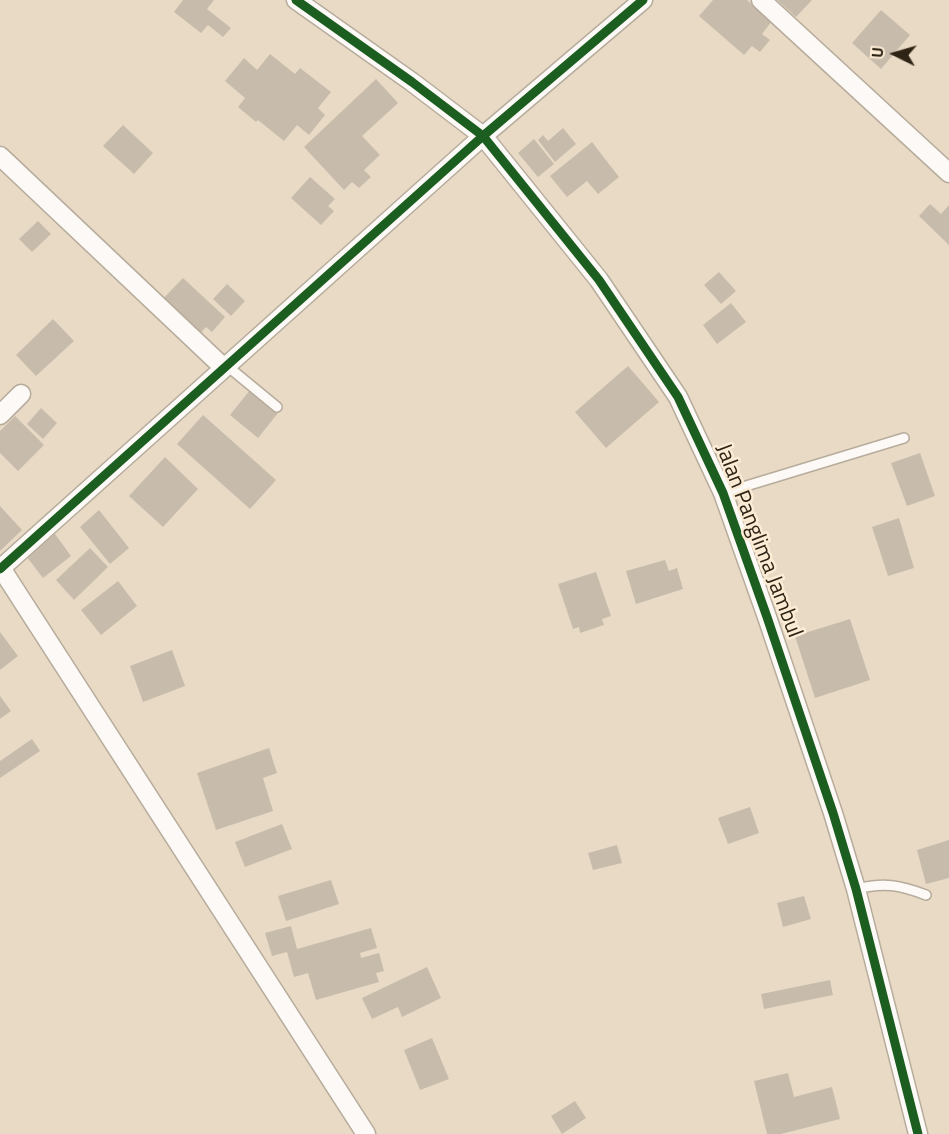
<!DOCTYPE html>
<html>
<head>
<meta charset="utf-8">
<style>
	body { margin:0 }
	#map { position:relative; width:949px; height:1134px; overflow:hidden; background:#e8dac5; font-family:"Titillium Web",sans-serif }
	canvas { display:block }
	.north { position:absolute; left:865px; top:24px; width:60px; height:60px; -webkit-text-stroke:4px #fcecd5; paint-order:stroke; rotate:275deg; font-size:16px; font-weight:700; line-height:24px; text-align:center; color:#2e2415 }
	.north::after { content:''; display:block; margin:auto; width:21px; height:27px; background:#2e2415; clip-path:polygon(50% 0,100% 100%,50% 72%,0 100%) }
</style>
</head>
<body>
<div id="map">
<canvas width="949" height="1134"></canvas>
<div class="north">U</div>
</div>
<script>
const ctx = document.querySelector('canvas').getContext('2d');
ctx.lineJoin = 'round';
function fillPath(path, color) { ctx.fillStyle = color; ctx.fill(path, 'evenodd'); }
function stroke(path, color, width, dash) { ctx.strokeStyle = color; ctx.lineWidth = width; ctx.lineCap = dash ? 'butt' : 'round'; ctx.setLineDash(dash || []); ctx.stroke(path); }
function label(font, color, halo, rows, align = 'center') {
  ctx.font = font + ' "Titillium Web",sans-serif'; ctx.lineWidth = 5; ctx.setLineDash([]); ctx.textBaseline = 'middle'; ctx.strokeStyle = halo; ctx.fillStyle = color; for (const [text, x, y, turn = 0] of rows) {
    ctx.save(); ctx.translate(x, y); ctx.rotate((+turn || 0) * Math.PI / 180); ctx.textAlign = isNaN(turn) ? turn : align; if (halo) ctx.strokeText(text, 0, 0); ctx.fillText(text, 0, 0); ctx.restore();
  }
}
const building = new Path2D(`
	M183 0H214L207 9 231 28 223 37 208 25 201 33 174 12Z
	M713 0H747L772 21 762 34 770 40 760 52 752 46 744 55 699 16Z
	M777 0H812L796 17Z
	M881 10 910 35 881 69 852 43Z
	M270 54 295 74 300 68 331 92 318 108 325 115 309 135 297 125 284 141 258 120 256 122 238 107 245 98 225 81 244 58 257 70Z
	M376 79 398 103 362 136 380 155 364 170 371 177 359 188 352 182 344 190 304 147Z
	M123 125 153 153 134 174 103 146Z
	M563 128 576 144 555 162 538 140 543 135 548 141Z
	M534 139 554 164 538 177 518 153Z
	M592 142 619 177 598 194 587 181 567 197 550 176Z
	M310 177 335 199 328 206 334 211 321 225 291 198Z
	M930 204 941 214 949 205V245L919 216Z
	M38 221 51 234 32 252 19 239Z
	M719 272 736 291 721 304 704 285Z
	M183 278 225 317 212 332 206 327 197 337 160 302Z
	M227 284 245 301 231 316 213 299Z
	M731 303 746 322 717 344 703 325Z
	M53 319 74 341 36 376 16 355Z
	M628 366 659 402 606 448 575 412Z
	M250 390 278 413 258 438 230 415Z
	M41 408 57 423 43 439 27 424Z
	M203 415 276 480 250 509 177 444Z
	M15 416 44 445 18 471 0 453V431Z
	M920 453 935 496 907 506 891 463Z
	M165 457 198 489 163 527 129 496Z
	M0 506 22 530 0 551Z
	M99 510 129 548 110 564 80 527Z
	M899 518 914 568 888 576 872 527Z
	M55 534 71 556 43 578 26 556Z
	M90 548 108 567 74 600 56 580Z
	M665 560 669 571 677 568 683 589 636 604 626 571Z
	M596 572 611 616 602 619 604 625 580 633 579 627 573 629 558 584Z
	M118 581 137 606 101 635 81 610Z
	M850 619 870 680 815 698 795 636Z
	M0 632 18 656 0 670Z
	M172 650 185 686 143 702 130 666Z
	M0 696 11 711 0 719Z
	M32 739 40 751 0 778V761Z
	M269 748 277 773 263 778 273 811 216 830 197 773Z
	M750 807 759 833 728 844 718 818Z
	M282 824 292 849 245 867 235 842Z
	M949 840V878L926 884 917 850Z
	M617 845 622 863 593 870 588 853Z
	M331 880 339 904 286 921 278 896Z
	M804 896 811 919 783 927 777 903Z
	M291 926 297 949 371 928 377 948 360 953 361 958 379 953 384 971 376 973 379 982 316 1000 308 973 294 977 287 952 272 956 265 933Z
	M427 967 441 998 402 1017 398 1007 372 1019 362 998Z
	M830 980 833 995 764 1009 761 994Z
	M432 1038 449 1079 420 1090 404 1050Z
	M788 1073 794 1097 832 1087 840 1119 781 1134H767L754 1081Z
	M575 1101 586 1118 562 1134 551 1116Z`);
const service = new Path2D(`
	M226 365 277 407
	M723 493 904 438
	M856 889C884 882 900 885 926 895`);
const minor = new Path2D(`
	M296 0 412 82 483 136 599 280 678 397 723 493 767 617 833 813 856 889 918 1134
	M761 0 949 173
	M0 156 223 367
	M0 415 21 394
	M1 568 366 1134
	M0 569 483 136 643 0`);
const cycleway = new Path2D(`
	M296 0 412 82 483 136 599 280 678 397 723 493 767 617 833 813 856 889 918 1134
	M0 569 483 136 643 0`);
const streetNames = [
	["Jalan Panglima Jambul",758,541,69]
];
fillPath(building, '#c7bcab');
stroke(service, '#b7ac9c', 12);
stroke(minor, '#b7ac9c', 21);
stroke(service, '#fcf9f6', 9);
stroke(minor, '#fcf9f6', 18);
stroke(cycleway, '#1b5e20', 9);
label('22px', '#2e2415', '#fcecd5', streetNames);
</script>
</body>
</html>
